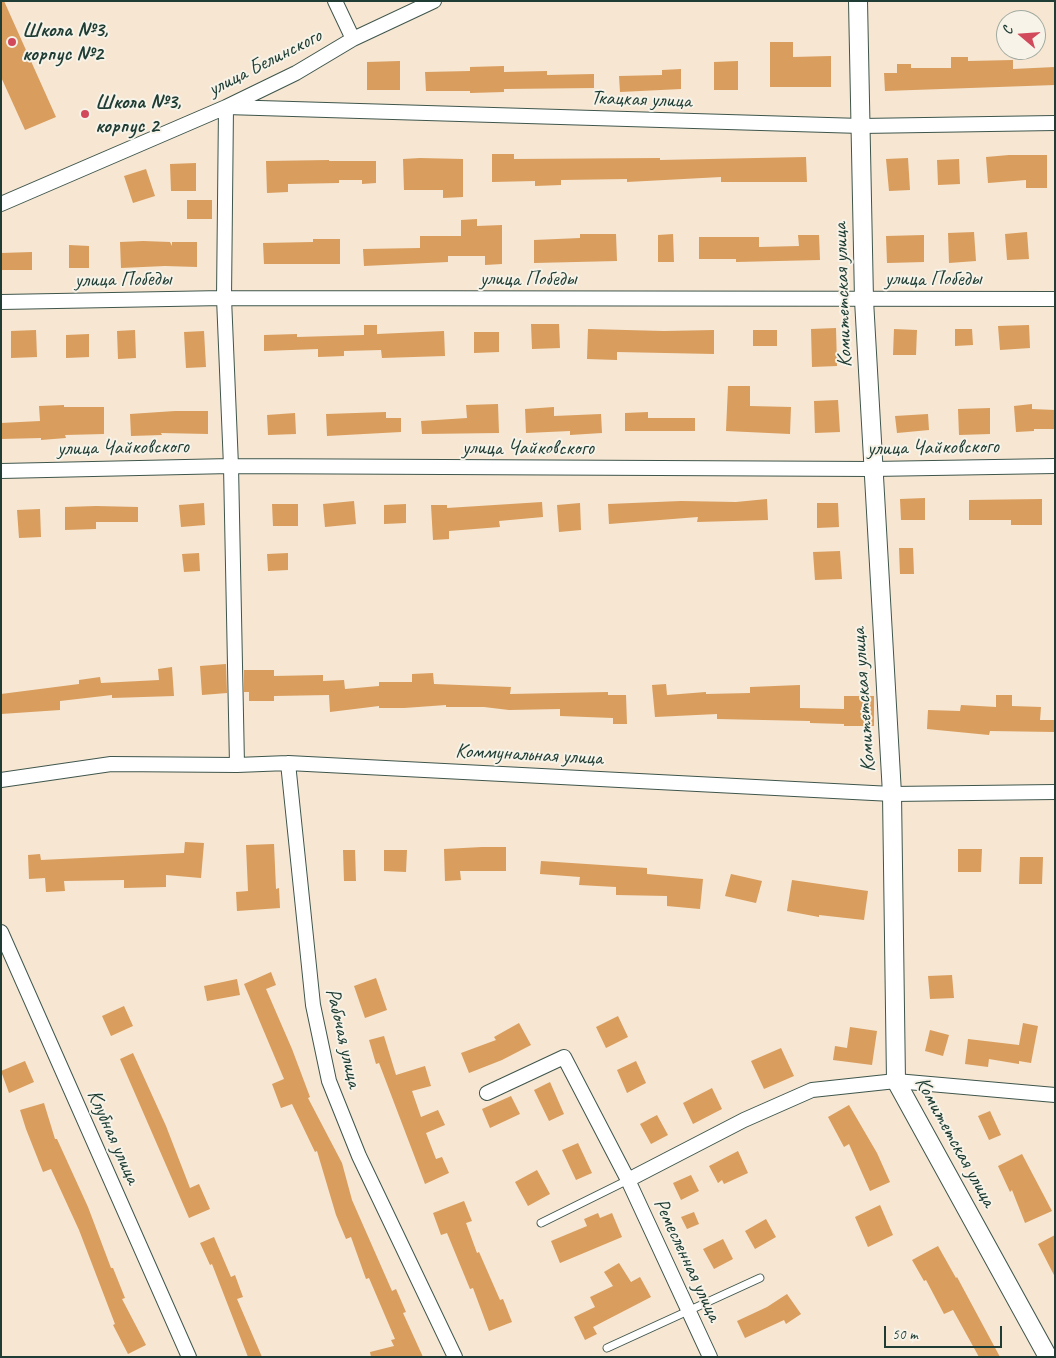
<!DOCTYPE html>
<html>
<head>
<meta charset="utf-8">
<style>
	body { margin:0 }
	#map { position:relative; width:1056px; height:1358px; overflow:hidden; background:#f6e6d2; font-family:Caveat,sans-serif }
	canvas { display:block }
	.frame { position:absolute; inset:0; border:2px solid #1f3d34; pointer-events:none }
	.north { position:absolute; left:996px; top:10px; width:50px; height:50px; box-sizing:border-box; background:#f7f3e8; border:1px solid #a1aaa0; border-radius:50%; rotate:288deg; font-size:14px; font-weight:700; line-height:20px; text-align:center; color:#1f3d34 }
	.north::after { content:''; display:block; margin:auto; width:18px; height:22px; background:#d1495b; clip-path:polygon(50% 0,100% 100%,50% 72%,0 100%) }
	.scale { position:absolute; left:884px; top:1326px; width:118px; height:22px; box-sizing:border-box; border:2px solid #1f3d34; border-top:0; padding-left:6px; font-size:15px; line-height:18px; white-space:nowrap; color:#1f3d34; -webkit-text-stroke:4px #f7f3e8; paint-order:stroke }
</style>
</head>
<body>
<div id="map">
<canvas width="1056" height="1358"></canvas>
<div class="frame"></div>
<div class="north">С</div>
<div class="scale">50 m</div>
</div>
<script>
const ctx = document.querySelector('canvas').getContext('2d');
ctx.lineJoin = 'round';
function fillPath(path, color) { ctx.fillStyle = color; ctx.fill(path, 'evenodd'); }
function stroke(path, color, width, dash) { ctx.strokeStyle = color; ctx.lineWidth = width; ctx.lineCap = dash ? 'butt' : 'round'; ctx.setLineDash(dash || []); ctx.stroke(path); }
function label(font, color, halo, rows, align = 'center') {
  ctx.font = font + ' Caveat,sans-serif'; ctx.lineWidth = 4; ctx.setLineDash([]); ctx.textBaseline = 'middle'; ctx.strokeStyle = halo; ctx.fillStyle = color; for (const [text, x, y, turn = 0] of rows) {
    ctx.save(); ctx.translate(x, y); ctx.rotate((+turn || 0) * Math.PI / 180); ctx.textAlign = isNaN(turn) ? turn : align; if (halo) ctx.strokeText(text, 0, 0); ctx.fillText(text, 0, 0); ctx.restore();
  }
}
const building = new Path2D(`
	M1 1H4L56 117 25 130 1 77Z
	M770 42H793V57L831 56V87H770Z
	M951 57H968V61L1013 60V69L1055 67V85L885 91 884 73H897V64H911V68H951Z
	M400 61V90H367V62Z
	M738 61V90H714V62Z
	M504 66V72L547 71V75L594 74V88L504 89V92L470 93V91H426L425 72 470 71V67Z
	M681 69V89L620 92 619 76 662 75V70Z
	M492 154H514V159L660 158V160L806 157 807 182H721V177L627 182V179L561 180V185L535 186V181L492 182Z
	M1009 155H1047V188H1026V180L988 183 986 157Z
	M420 158 463 159V197L443 198V190H404L403 159Z
	M908 158 910 190 889 191 886 159Z
	M959 159 960 184 938 185 937 160Z
	M329 160V161H376V183L362 184V180H339V183L288 184V192L267 193 266 161Z
	M196 163V191H171L170 164Z
	M146 169 155 196 133 203 124 176Z
	M187 200H212V219H187Z
	M477 219V226L502 225V264L485 265V256H448V262L364 266 363 249 420 248V236H461V220Z
	M974 232 976 261 949 263 948 233Z
	M1027 232 1029 259 1007 260 1005 234Z
	M580 234H616L617 261 534 263V240L580 238Z
	M673 234 674 262H658V235Z
	M798 235H819L820 260 736 262V259H699V237H759V247L799 246Z
	M924 235V262L887 263 886 236Z
	M313 239H340V264H264L263 243 313 242Z
	M143 241 170 242 172 246V242H197V267L165 266 121 268 120 242Z
	M69 245 89 246V268H69Z
	M32 252V270H2L1 253Z
	M531 324H559L560 348 532 349Z
	M364 325H377V334L444 331 445 356 382 358 381 350 344 351V356L318 357V349L264 351V335L297 334V337L364 335Z
	M1029 325 1030 348 1000 350 998 326Z
	M836 328 837 366 812 367 811 329Z
	M588 329 664 331 714 330V354L617 352V360L587 359Z
	M894 329 917 330 916 355H893Z
	M955 329H972L973 345 955 346Z
	M36 330 37 357 11 358V331Z
	M135 330 136 358 118 359 117 331Z
	M753 330H777V346H753Z
	M204 331 206 367 186 368 184 332Z
	M474 332H499V352L474 353Z
	M89 334V357L66 358V335Z
	M728 386H750V406L791 407 790 434 726 431Z
	M838 400 840 432 815 433 814 401Z
	M498 404 499 433 422 434 421 421 467 418 466 405Z
	M1032 404V409L1055 410V429H1034V431L1016 432 1014 406Z
	M64 405V407H104V434L65 435 66 438 41 440V438L1 439V423L40 421 39 406Z
	M554 407V416L601 414 602 433 570 435V431L526 433 525 409Z
	M990 408V434L959 435 958 409Z
	M175 411H208V434L161 433 162 435 131 436 130 414Z
	M386 412V418H401V432L327 436 326 414Z
	M648 412V418H695V431H625V413Z
	M295 413 296 434 268 435 267 415Z
	M928 414 929 430 897 433 895 416Z
	M925 498V520H901L900 499Z
	M767 499 768 520 697 522 698 517 609 524 608 504 681 501 736 502Z
	M1042 499V525H1011V520H969V500Z
	M354 501 356 524 325 527 323 504Z
	M542 502 543 517 499 521 500 527 449 531V539L433 540 431 505H447V508Z
	M204 503 205 525 181 527 179 505Z
	M580 503 581 530 559 532 557 505Z
	M817 503H838L839 527 817 528Z
	M272 504H298V526H273Z
	M406 504V523L384 524V505Z
	M96 506 138 507V522H96V529L65 530V507Z
	M40 509 41 537 19 538 17 510Z
	M899 548H913L914 574H900Z
	M840 551 842 579 815 580 813 552Z
	M199 553 200 571 184 572 182 554Z
	M288 553V570L268 571 267 554Z
	M226 664 227 693 202 695 200 666Z
	M172 667 174 696 112 698V695L60 701V710L1 714V694L79 684V680L100 677 101 683 159 680 158 669Z
	M244 670H274V676L323 675V681L344 680 345 689 379 686V682H412V674L433 673 434 684 511 687 510 694 608 692V695H626L627 724H613V718L560 716V709L509 710 484 707H446V705L404 708H379V706L330 712 329 695 274 696V701H249V692H244Z
	M666 684 667 695 706 692V694L750 693V687L800 685V708L844 709V696H874V726H844V724L810 723V721L717 719V714L655 717 652 685Z
	M996 695H1012V706L1041 707 1040 720H1055V732L990 731 989 735 927 729 928 710 960 711 961 705 996 707Z
	M185 842 204 843 201 878 166 875V887L124 888V880L64 881 65 891 46 892 45 878 29 879 28 855 40 854 41 860 184 853Z
	M274 844 276 889 279 888 280 908 237 911 236 892 248 891 246 845Z
	M482 847H506V871H460L461 880 445 881 444 849Z
	M958 849H982L981 872H958Z
	M343 850H355L356 881H344Z
	M384 850H407L406 872 384 871Z
	M1020 857H1043L1042 884H1019Z
	M541 861 647 868V874L703 879 700 909 667 906V896L616 895V887L579 885 580 877 540 874Z
	M731 874 762 881 756 903 725 896Z
	M792 880 868 891 864 920 819 915V917L787 911Z
	M271 972 276 985 266 989 292 1049 310 1097 308 1098 342 1163 352 1200 392 1291 396 1289 406 1312 403 1313 423 1357H371L370 1352 394 1346 391 1340 395 1339 369 1278 366 1279 351 1237 346 1239 336 1215 317 1151 315 1152 292 1104 281 1108 272 1084 284 1079 244 984Z
	M952 975 954 998 930 999 928 976Z
	M376 978 387 1010 365 1018 354 986Z
	M237 979 240 995 207 1001 204 986Z
	M124 1006 133 1026 111 1036 102 1016Z
	M618 1016 628 1037 606 1048 596 1027Z
	M519 1023 531 1045 502 1060 469 1073 461 1053 496 1040 494 1037Z
	M1023 1023 1038 1026 1031 1063 1019 1061V1064L989 1059 988 1067 965 1064 968 1039 1019 1045Z
	M850 1027 877 1031 872 1065 833 1060 835 1046 847 1048Z
	M930 1030 949 1035 943 1056 925 1051Z
	M384 1036 396 1075 425 1066 431 1086 412 1091 421 1117 438 1110 445 1125 426 1133 436 1159 442 1157 449 1173 425 1184 379 1063 376 1064 369 1040Z
	M781 1048 794 1076 764 1089 751 1061Z
	M133 1053 166 1126 190 1188 199 1184 210 1209 189 1218 120 1059Z
	M25 1061 34 1082 9 1093 1 1071Z
	M636 1061 646 1083 627 1093 617 1070Z
	M550 1082 564 1114 549 1121 534 1090Z
	M712 1088 722 1109 693 1124 683 1103Z
	M511 1096 520 1114 490 1128 482 1109Z
	M44 1103 55 1139H57L88 1207 111 1268H113L125 1298 122 1299 146 1345 128 1354 113 1325 115 1324 79 1230 51 1169 43 1172 26 1129 20 1110Z
	M849 1105 877 1153 890 1182 870 1191 849 1144 844 1147 828 1117Z
	M990 1111 1001 1135 989 1140 978 1116Z
	M657 1115 668 1135 651 1144 640 1124Z
	M578 1143 592 1173 576 1180 562 1150Z
	M738 1151 748 1173 724 1184 722 1180 718 1183 709 1166Z
	M1022 1154 1052 1211 1025 1223 1012 1190 1010 1192 998 1166Z
	M537 1170 550 1194 528 1206 515 1182Z
	M691 1175 699 1191 681 1200 673 1183Z
	M464 1201 472 1221 466 1223 477 1253 479 1252 500 1300 503 1299 512 1322 489 1331 473 1288 470 1289 447 1233 441 1235 433 1213Z
	M880 1205 893 1235 868 1247 855 1217Z
	M694 1212 699 1224 687 1229 681 1217Z
	M598 1213 600 1218 612 1213 622 1237 560 1263 551 1241 587 1226 584 1219Z
	M766 1219 776 1237 755 1249 745 1231Z
	M1055 1235V1277L1038 1244Z
	M214 1237 231 1277 235 1275 243 1297 237 1299 262 1357H248L212 1264 210 1265 200 1243Z
	M723 1239 733 1259 714 1269 703 1249Z
	M938 1246 956 1278 957 1277 1000 1357H979L953 1310 944 1314 926 1280 924 1281 912 1260Z
	M619 1263 631 1282 640 1277 651 1297 593 1327 597 1334 585 1340 574 1317 595 1307 590 1297 613 1286 604 1272Z
	M787 1294 801 1314 786 1324 784 1320 745 1338 737 1321 767 1307Z`);
const service = new Path2D(`
	M541 1223 628 1180
	M607 1348 760 1278`);
const minor = new Path2D(`
	M335 1 353 39
	M1 204 226 107 296 73 353 39 434 1
	M1 302 224 298 1055 299
	M1 471 231 466 872 469 1055 466
	M288 763 313 1005 329 1081 359 1156 455 1357
	M237 765 231 466 224 298 226 107 861 126 1055 123
	M1 780 111 764 237 765 288 763 892 794 1055 792
	M1 932 189 1357
	M487 1093 564 1057 628 1180 744 1120 812 1090 896 1081 1055 1095
	M628 1180 710 1357`);
const tertiary = new Path2D(`
	M858 1 864 300 892 794 896 1081 1048 1357`);
const markers = [
	[12,42,5,"#d1495b"],
	[85,114,5,"#d1495b"]
];
const poiNames = [
	["Школа №3,",22,30],
	["корпус №2",22,54],
	["Школа №3,",95,102],
	["корпус 2",95,126]
];
const streetNames = [
	["улица Белинского",265,63,-27],
	["Ткацкая улица",641,100,2],
	["улица Победы",528,279],
	["улица Победы",933,279],
	["улица Победы",123,280,-1],
	["Комитетская улица",843,295,-92],
	["улица Чайковского",123,448,-1],
	["улица Чайковского",528,448],
	["улица Чайковского",933,448,-1],
	["Комитетская улица",864,700,-94],
	["Коммунальная улица",529,755,3],
	["Рабочая улица",343,1038,77],
	["Клубная улица",113,1137,66],
	["Комитетская улица",955,1142,61],
	["Ремесленная улица",687,1260,65]
];
fillPath(building, '#d99d5d');
stroke(service, '#3f564c', 9);
stroke(minor, '#3f564c', 16);
stroke(tertiary, '#3f564c', 20);
stroke(service, '#fff', 7);
stroke(minor, '#fff', 14);
stroke(tertiary, '#fff', 18);
for (const [x, y, r, color] of markers) { const dot = new Path2D(); dot.arc(x, y, r, 0, 2 * Math.PI); ctx.fillStyle = color; ctx.fill(dot); stroke(dot, '#f7f3e8', 2); }
label('bold 21px', '#1f3d34', '#f7f3e8', poiNames, 'left');
label('21px', '#1f3d34', '#f7f3e8', streetNames);
</script>
</body>
</html>
